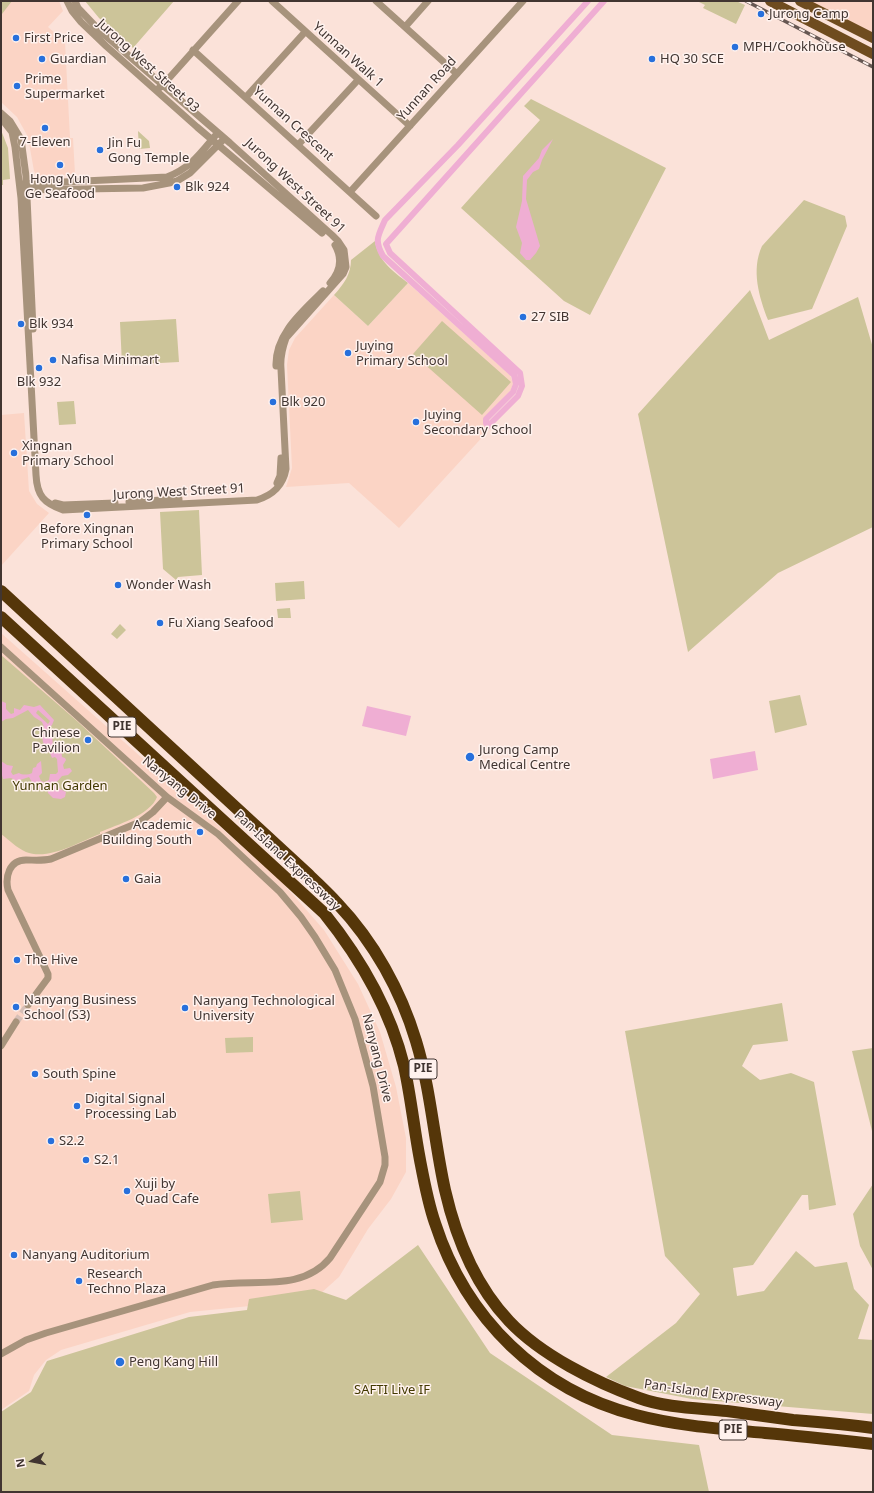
<!DOCTYPE html>
<html>
<head>
<meta charset="utf-8">
<style>
	body { margin:0 }
	#map { position:relative; width:874px; height:1493px; overflow:hidden; background:#fbe2d9; font-family:"Noto Sans",sans-serif }
	canvas { display:block }
	.frame { position:absolute; inset:0; border:2px solid #413531; pointer-events:none }
	.north { position:absolute; left:12px; top:1441px; width:40px; height:40px; -webkit-text-stroke:3px #fff2ee; paint-order:stroke; rotate:260deg; font-size:11px; font-weight:700; line-height:16px; text-align:center; color:#413531 }
	.north::after { content:''; display:block; margin:auto; width:14px; height:18px; background:#413531; clip-path:polygon(50% 0,100% 100%,50% 72%,0 100%) }
</style>
</head>
<body>
<div id="map">
<canvas width="874" height="1493"></canvas>
<div class="frame"></div>
<div class="north">N</div>
</div>
<script>
const ctx = document.querySelector('canvas').getContext('2d');
ctx.lineJoin = 'round';
function fillPath(path, color) { ctx.fillStyle = color; ctx.fill(path, 'evenodd'); }
function stroke(path, color, width, dash) { ctx.strokeStyle = color; ctx.lineWidth = width; ctx.lineCap = dash ? 'butt' : 'round'; ctx.setLineDash(dash || []); ctx.stroke(path); }
function label(font, color, halo, rows, align = 'center') {
  ctx.font = font + ' "Noto Sans",sans-serif'; ctx.lineWidth = 3; ctx.setLineDash([]); ctx.textBaseline = 'middle'; ctx.strokeStyle = halo; ctx.fillStyle = color; for (const [text, x, y, turn = 0] of rows) {
    ctx.save(); ctx.translate(x, y); ctx.rotate((+turn || 0) * Math.PI / 180); ctx.textAlign = isNaN(turn) ? turn : align; if (halo) ctx.strokeText(text, 0, 0); ctx.fillText(text, 0, 0); ctx.restore();
  }
}
const built = new Path2D(`
	M1 1H59L63 11 48 27 65 42 70 138H73L75 174 40 177 37 175 34 171 28 137 17 117 1 102Z
	M808 1H873V34Z
	M408 283 510 375 513 383 511 390 487 416 484 424 487 432 399 528 349 483 286 487 292 468 287 365 289 350 295 338 334 295 368 326Z
	M24 413 29 491 37 504 49 513 1 566V415Z
	M1 633 281 881 324 930 358 984 380 1032 396 1087 406 1138V1172L391 1199 368 1229 339 1277 320 1294 250 1306 190 1312 61 1350 46 1360 34 1375 29 1391 1 1410Z`);
const green = new Path2D(`
	M1 1H12L2 14 1 13Z
	M85 1H174L133 48 99 18Z
	M697 1H736L745 5 736 24 703 8 705 5Z
	M531 99 666 168 590 315 564 301 461 208 540 120 524 106Z
	M1 130 8 148 10 179 3 180V185H1Z
	M138 131 149 141 150 148 139 149Z
	M804 200 845 216 847 226 812 309 768 320C759 297 751 270 762 246Z
	M375 241C378 261 393 271 408 283L368 326 334 295C344 284 351 274 351 260Z
	M750 290 769 340 858 297 873 348V527L778 573 688 652 638 414Z
	M176 319 179 362 122 365 120 322Z
	M442 321 511 382 482 415 413 354Z
	M74 401 76 424 59 425 57 402Z
	M199 510 202 575 178 577 176 580 163 569 160 512Z
	M304 581 305 599 276 601 275 583Z
	M290 608 291 618H278L277 609Z
	M120 624 126 630 117 639 111 634Z
	M1 655 77 721 154 793 157 797C150 815 117 825 100 832V834C79 842 48 861 26 852 17 848 9 840 1 834Z
	M800 695 807 725 775 733 769 701Z
	M782 1003 788 1041 753 1045 742 1066 760 1080 791 1073 814 1082 836 1205 809 1210 808 1195H802L753 1265 733 1268 737 1296 764 1291 796 1251 815 1267 847 1262 854 1289 869 1305 858 1339 873 1340V1414L692 1399 625 1386 606 1377 676 1323 700 1294 665 1256 625 1031Z
	M253 1037V1052L226 1053 225 1038Z
	M873 1048V1135L852 1051Z
	M873 1184V1270L860 1246 853 1214Z
	M300 1191 303 1220 271 1223 268 1194Z
	M418 1245 490 1353 612 1435 699 1445 709 1492H1V1412L31 1392 47 1361 189 1317 247 1310 249 1299 314 1289 346 1300Z`);
const water = new Path2D(`
	M553 139 542 160 539 169 533 172 527 180 526 199 540 246 536 253 530 260H526L520 253 522 243 516 227 522 201 523 176 539 158 542 150Z
	M1 701 6 703V709L11 714 14 713V708L20 710 24 705 34 707 40 705 54 720 52 725 48 729V733L52 736 53 745 61 748 62 757 65 758 66 760 63 765 64 769 70 768 72 771 68 775 62 776 56 783 60 789 66 792 65 797 61 799 53 798 48 793 47 788 44 786 39 788 36 784H33L29 777 17 781 11 778 3 779 1 772V761L7 765 13 766 11 772 13 775 19 773C22 775 28 775 32 773L33 768 36 767 37 764 41 761 42 773 39 776 41 781 44 782 49 780 50 774H56L58 772 57 759 55 757 52 758 50 753 46 751C46 747 44 745 43 742 41 735 47 732 42 722L34 717 28 710 13 718 6 719 1 722ZM38 710 50 721 48 724 36 713Z
	M367 706 411 716 406 736 362 726Z
	M755 751 758 770 713 779 710 759Z`);
const canal = new Path2D(`
	M588 1 458 145 385 220C378 236 374 240 383 256L514 375 516 384 513 392 486 419V423L488 426 518 396 522 386 520 373 390 253 386 244 604 1`);
const minorTunnel = new Path2D(`
	M16 1022 28 1005`);
const minor = new Path2D(`
	M67 1 72 11 81 22 106 46 197 127 322 233
	M272 1 410 126
	M376 1 457 74
	M405 27 428 1
	M193 50 376 216
	M159 88 162 86 238 1
	M246 97 305 32
	M1 113 10 121 21 139 26 176 33 329
	M1 118 12 132 15 147 21 198 36 475C37 496 44 503 63 510L257 500C273 495 283 486 286 469L281 369C280 358 282 349 286 338L343 274 346 267 344 250 338 241 332 235 230 143 99 30 78 8 75 1
	M298 145 358 80
	M22 184 167 177C190 168 199 155 215 136
	M22 190 143 188 169 183 177 181 190 173 222 141
	M350 192 523 1
	M330 283C340 272 343 259 335 245
	M276 366C275 334 302 312 323 291
	M277 483 280 476 281 458
	M129 502 179 499
	M55 503 63 505 115 503
	M1 647 167 797 218 834 280 892 301 917 315 937 335 970 355 1019 373 1086 385 1157V1165L380 1182 330 1258C301 1293 253 1278 213 1285L46 1333 26 1340 1 1354
	M28 1005 48 978V974L8 890C5 877 9 860 26 860 34 860 42 861 51 859L140 822 153 812 167 797
	M1 1046 16 1022`);
const primary = new Path2D(`
	M770 1 873 54
	M800 1 873 38`);
const motorway = new Path2D(`
	M1 591 309 875C318 884 328 893 337 903 374 942 401 991 416 1041 431 1090 434 1141 445 1190 456 1238 475 1285 509 1321 541 1355 595 1382 639 1398 666 1408 698 1408 727 1411 749 1414 771 1417 793 1420 820 1422 846 1424 873 1428
	M1 617 324 913C361 959 390 1009 404 1066 411 1097 414 1129 420 1160 424 1181 428 1203 435 1223 466 1319 539 1390 636 1415 678 1426 722 1429 765 1433 801 1436 837 1440 873 1444`);
const rail = new Path2D(`
	M746 1 873 67`);
const markers = [
	[761,14,4,"#2770dc"],
	[16,38,4,"#2770dc"],
	[735,47,4,"#2770dc"],
	[42,59,4,"#2770dc"],
	[652,59,4,"#2770dc"],
	[17,86,4,"#2770dc"],
	[45,128,4,"#2770dc"],
	[100,150,4,"#2770dc"],
	[60,165,4,"#2770dc"],
	[177,187,4,"#2770dc"],
	[523,317,4,"#2770dc"],
	[21,324,4,"#2770dc"],
	[348,353,4,"#2770dc"],
	[53,360,4,"#2770dc"],
	[39,368,4,"#2770dc"],
	[273,402,4,"#2770dc"],
	[416,422,4,"#2770dc"],
	[14,453,4,"#2770dc"],
	[87,515,4,"#2770dc"],
	[118,585,4,"#2770dc"],
	[160,623,4,"#2770dc"],
	[88,740,4,"#2770dc"],
	[470,757,5,"#2770dc"],
	[200,832,4,"#2770dc"],
	[126,879,4,"#2770dc"],
	[17,960,4,"#2770dc"],
	[16,1007,4,"#2770dc"],
	[185,1008,4,"#2770dc"],
	[35,1074,4,"#2770dc"],
	[77,1106,4,"#2770dc"],
	[51,1141,4,"#2770dc"],
	[86,1160,4,"#2770dc"],
	[127,1191,4,"#2770dc"],
	[14,1255,4,"#2770dc"],
	[79,1281,4,"#2770dc"],
	[120,1362,5,"#2770dc"]
];
const shields = [
	[122,727,28],
	[423,1069,28],
	[733,1430,28]
];
const shieldNames = [
	["PIE",122,727],
	["PIE",423,1069],
	["PIE",733,1430]
];
const poiNames = [
	["Jurong Camp",769,14],
	["First Price",24,38],
	["MPH/Cookhouse",743,47],
	["Guardian",50,59],
	["HQ 30 SCE",660,59],
	["Prime",25,79],
	["Supermarket",25,94],
	["7-Eleven",45,142,"center"],
	["Jin Fu",108,143],
	["Gong Temple",108,158],
	["Hong Yun",60,179,"center"],
	["Ge Seafood",60,194,"center"],
	["Blk 924",185,187],
	["27 SIB",531,317],
	["Blk 934",29,324],
	["Juying",356,346],
	["Primary School",356,361],
	["Nafisa Minimart",61,360],
	["Blk 932",39,382,"center"],
	["Blk 920",281,402],
	["Juying",424,415],
	["Secondary School",424,430],
	["Xingnan",22,446],
	["Primary School",22,461],
	["Before Xingnan",87,529,"center"],
	["Primary School",87,544,"center"],
	["Wonder Wash",126,585],
	["Fu Xiang Seafood",168,623],
	["Chinese",80,733,"right"],
	["Pavilion",80,748,"right"],
	["Jurong Camp",479,750],
	["Medical Centre",479,765],
	["Academic",192,825,"right"],
	["Building South",192,840,"right"],
	["Gaia",134,879],
	["The Hive",25,960],
	["Nanyang Business",24,1000],
	["School (S3)",24,1015],
	["Nanyang Technological",193,1001],
	["University",193,1016],
	["South Spine",43,1074],
	["Digital Signal",85,1099],
	["Processing Lab",85,1114],
	["S2.2",59,1141],
	["S2.1",94,1160],
	["Xuji by",135,1184],
	["Quad Cafe",135,1199],
	["Nanyang Auditorium",22,1255],
	["Research",87,1274],
	["Techno Plaza",87,1289],
	["Peng Kang Hill",129,1362]
];
const streetNames = [
	["Yunnan Walk 1",348,55,42],
	["Jurong West Street 93",148,66,42],
	["Yunnan Road",427,89,-48],
	["Yunnan Crescent",293,124,42],
	["Jurong West Street 91",295,186,43],
	["Jurong West Street 91",179,492,-3],
	["Nanyang Drive",179,788,39],
	["Pan-Island Expressway",287,861,43],
	["Nanyang Drive",377,1058,76],
	["Pan-Island Expressway",713,1394,8]
];
const parkNames = [
	["Yunnan Garden",60,786],
	["SAFTI Live IF",392,1390]
];
fillPath(built, '#fbd4c5');
fillPath(green, '#ccc499');
fillPath(water, '#efaed3');
stroke(canal, '#efaed3', 6);
stroke(minorTunnel, '#d6bfb7', 7, [7, 3.5]);
stroke(minor, '#a7937c', 7);
stroke(primary, '#6f4c1f', 10);
stroke(motorway, '#553609', 12);
stroke(rail, '#665752', 3.5);
stroke(rail, '#fff2ee', 2, [6]);
for (const [x, y, r, color] of markers) { const dot = new Path2D(); dot.arc(x, y, r, 0, 2 * Math.PI); ctx.fillStyle = color; ctx.fill(dot); stroke(dot, '#fff2ee', 1.5); }
for (const [x, y, w] of shields) { const box = new Path2D(); box.roundRect(x - w / 2, y - 10, w, 20, 3); ctx.fillStyle = '#fff2ee'; ctx.fill(box); stroke(box, '#413531', 1); }
label('bold 12px', '#413531', null, shieldNames);
label('13px', '#413531', '#fff2ee', poiNames, 'left');
label('13px', '#413531', '#fff2ee', streetNames);
label('13px', '#423900', '#fff2ee', parkNames);
</script>
</body>
</html>
